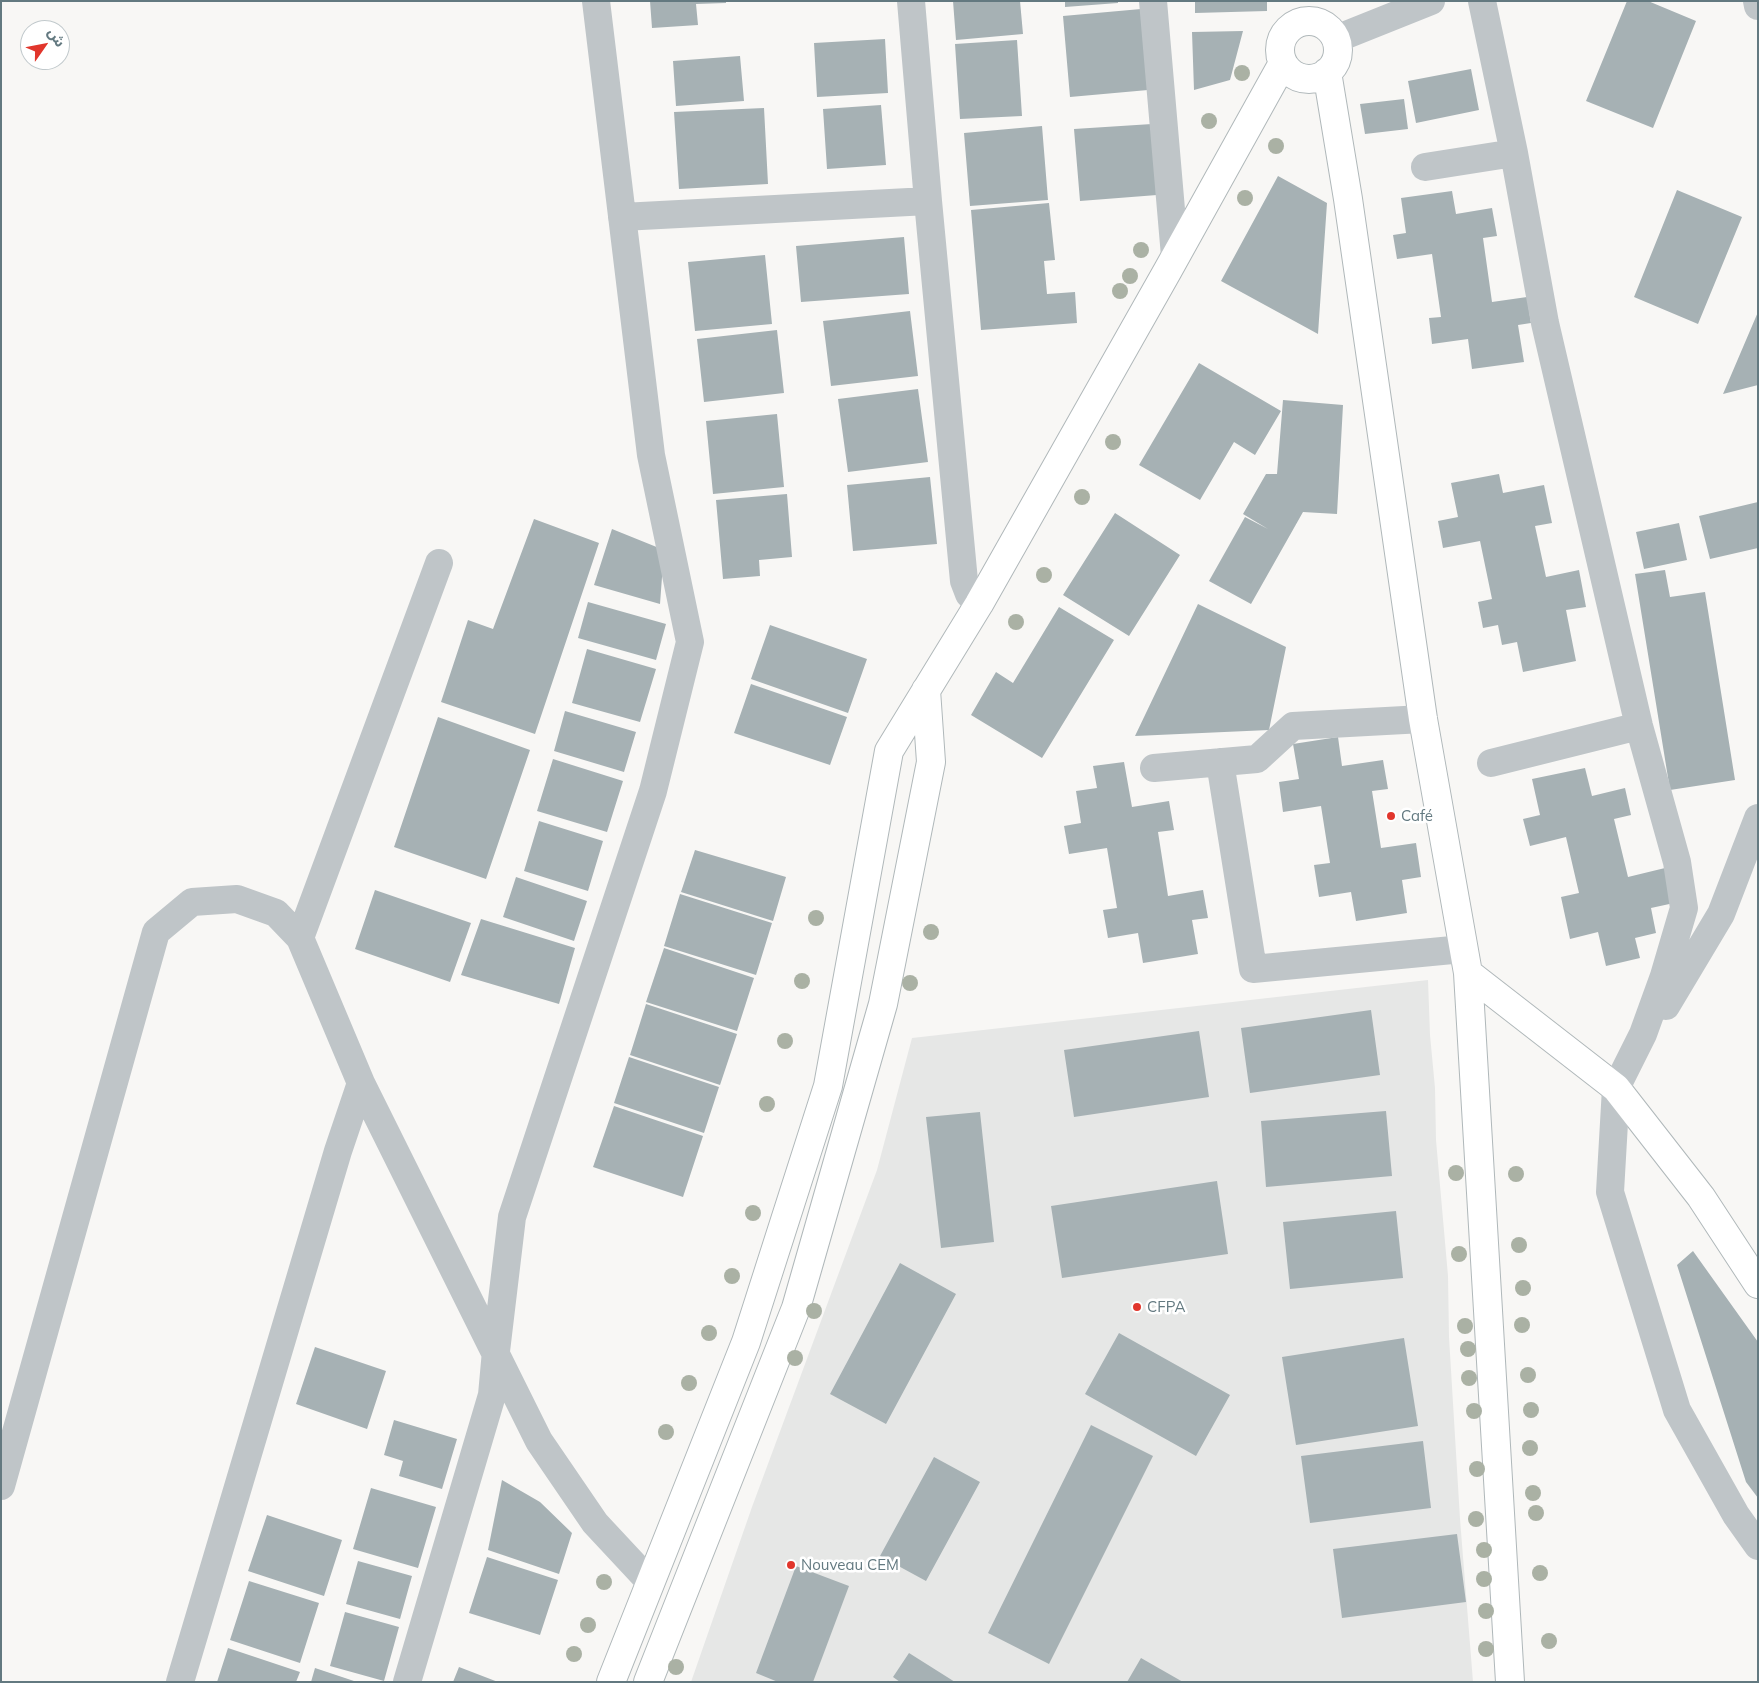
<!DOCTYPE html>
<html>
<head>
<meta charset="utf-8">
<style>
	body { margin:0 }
	#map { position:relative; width:1759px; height:1683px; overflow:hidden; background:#f8f7f5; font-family:Mulish,"Noto Sans Arabic",sans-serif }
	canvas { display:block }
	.frame { position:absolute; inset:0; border:2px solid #637980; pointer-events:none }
	.north { position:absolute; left:20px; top:20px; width:50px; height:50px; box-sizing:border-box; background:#fff; border:1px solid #c1c9cc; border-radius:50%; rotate:57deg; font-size:14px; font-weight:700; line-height:20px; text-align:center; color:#637980 }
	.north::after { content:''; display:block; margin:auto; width:18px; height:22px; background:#e1362c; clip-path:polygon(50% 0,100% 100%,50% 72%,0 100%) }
</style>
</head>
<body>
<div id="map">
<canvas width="1759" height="1683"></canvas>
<div class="frame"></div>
<div class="north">ش</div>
</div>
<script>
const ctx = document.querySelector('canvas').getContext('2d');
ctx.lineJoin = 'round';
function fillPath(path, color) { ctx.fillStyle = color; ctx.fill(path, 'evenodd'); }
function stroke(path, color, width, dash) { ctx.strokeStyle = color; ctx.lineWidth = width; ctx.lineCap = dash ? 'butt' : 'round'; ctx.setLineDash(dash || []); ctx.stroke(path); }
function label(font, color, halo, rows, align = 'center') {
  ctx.font = font + ' Mulish,sans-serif'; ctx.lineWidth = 5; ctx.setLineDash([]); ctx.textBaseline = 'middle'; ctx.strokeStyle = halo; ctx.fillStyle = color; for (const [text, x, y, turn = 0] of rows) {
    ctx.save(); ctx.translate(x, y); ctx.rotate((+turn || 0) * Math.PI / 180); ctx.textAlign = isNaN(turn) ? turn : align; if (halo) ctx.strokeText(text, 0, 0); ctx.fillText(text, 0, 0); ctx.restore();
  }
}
const built = new Path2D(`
	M1428 980 1430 1035 1435 1088 1436 1140 1448 1276 1449 1337 1460 1519 1473 1682H691L752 1507 877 1170 912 1038Z`);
const building = new Path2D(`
	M650 1H726V3L696 4 698 25 652 28Z
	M953 1H1020L1023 34 956 40Z
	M1065 1H1118V3L1065 7Z
	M1195 1H1267V11L1195 13Z
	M1627 1H1648L1696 21 1653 128 1586 101Z
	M1141 9 1148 90 1070 97 1063 16Z
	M1243 31 1230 80 1194 90 1192 32Z
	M885 39 888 93 817 97 814 43Z
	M1017 40 1022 116 960 119 955 44Z
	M740 56 744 101 676 106 673 61Z
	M1471 69 1479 110 1416 123 1408 81Z
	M1404 99 1408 129 1365 134 1360 104Z
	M881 105 886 165 827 169 823 109Z
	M764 108 768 184 679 189 674 112Z
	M1152 124 1157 195 1080 201 1074 129Z
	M1042 126 1048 200 970 206 964 133Z
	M1278 176 1327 203 1318 334 1221 281Z
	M1677 190 1742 217 1698 324 1634 297Z
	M1452 191 1456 214 1492 208 1497 236 1483 238 1492 302 1527 297 1531 323 1518 325 1524 362 1472 369 1468 339 1432 344 1429 318 1441 317 1432 254 1397 259 1393 235 1406 233 1401 198Z
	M1049 203 1055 260 1044 261 1047 294 1075 292 1077 323 981 330 971 210Z
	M904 237 909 294 801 302 796 246Z
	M765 255 772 324 695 331 688 262Z
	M910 311 918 376 831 386 823 321Z
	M1758 312V385L1723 394Z
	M777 330 784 393 704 402 697 339Z
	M1199 363 1281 411 1255 455 1234 442 1200 500 1139 465Z
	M918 389 928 462 848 472 838 399Z
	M1283 400 1343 405 1337 514 1303 512 1251 604 1209 581 1245 517 1268 529 1243 514 1266 474H1277Z
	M777 414 784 487 713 494 706 421Z
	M1499 474 1503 493 1544 485 1552 523 1535 526 1546 577 1579 570 1586 607 1566 610 1576 661 1523 672 1517 642 1502 645 1498 625 1483 628 1478 602 1492 599 1480 541 1443 548 1438 521 1458 517 1451 483Z
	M930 477 937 544 853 551 847 485Z
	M787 494 792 557 759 560 760 576 723 579 716 500Z
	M1758 502V548L1710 559 1699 516Z
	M1115 513 1180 555 1129 636 1063 595Z
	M534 519 599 543 535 734 441 702 468 620 493 629Z
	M1679 523 1687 560 1644 569 1636 532Z
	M612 529 664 550 660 604 594 585Z
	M1665 570 1670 597 1705 592 1735 780 1670 790 1635 574Z
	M588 602 666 624 656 660 578 638Z
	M1198 604 1286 647 1269 730 1135 736Z
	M1059 607 1114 640 1042 758 971 715 996 672 1013 683Z
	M770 625 867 659 848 713 751 679Z
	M587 649 656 669 640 722 572 703Z
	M751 684 847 717 830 765 734 733Z
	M565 711 636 732 624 772 554 751Z
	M438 717 530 750 486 879 394 847Z
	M1338 737 1342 766 1383 760 1388 789 1372 791 1381 848 1416 843 1421 877 1402 880 1407 913 1356 921 1351 892 1319 897 1314 865 1330 863 1321 806 1283 812 1279 782 1299 779 1293 744Z
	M553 759 623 781 607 832 537 811Z
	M1124 762 1132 807 1169 801 1174 830 1158 832 1168 896 1203 890 1208 918 1192 920 1198 954 1143 963 1138 933 1108 938 1103 910 1117 908 1107 848 1069 854 1064 826 1081 823 1076 791 1097 788 1093 766Z
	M1585 768 1592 796 1625 788 1631 815 1614 819 1628 877 1665 868 1674 903 1651 908 1656 933 1635 938 1640 958 1606 966 1598 932 1570 939 1561 897 1579 893 1566 837 1530 846 1523 819 1540 815 1532 779Z
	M539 821 603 841 588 891 524 871Z
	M695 850 786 877 773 921 681 892Z
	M516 877 587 901 574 941 503 917Z
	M375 890 471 923 450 982 355 949Z
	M680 894 772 923 756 975 664 946Z
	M481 919 575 948 559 1004 461 975Z
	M664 948 754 978 737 1031 646 1002Z
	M646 1004 737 1034 720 1085 630 1055Z
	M1371 1010 1380 1075 1250 1093 1241 1028Z
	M1199 1031 1209 1097 1074 1117 1064 1050Z
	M629 1057 719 1087 704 1133 614 1103Z
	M614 1106 703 1136 683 1197 593 1167Z
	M1386 1111 1392 1176 1266 1187 1261 1121Z
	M980 1112 994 1242 941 1248 926 1117Z
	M1217 1181 1228 1254 1062 1278 1051 1206Z
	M1396 1211 1403 1278 1290 1289 1283 1222Z
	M1693 1251 1758 1342V1498L1746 1482 1677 1265Z
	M900 1263 956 1294 886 1424 830 1394Z
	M1119 1333 1230 1395 1196 1456 1085 1394Z
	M1404 1338 1418 1426 1296 1445 1282 1357Z
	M315 1347 386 1371 367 1429 296 1404Z
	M394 1420 457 1439 442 1489 399 1476 403 1461 384 1455Z
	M1091 1425 1153 1456 1049 1664 988 1633Z
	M1423 1441 1431 1508 1310 1523 1301 1456Z
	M934 1457 980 1482 926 1581 880 1556Z
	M502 1480 540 1502 572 1533 559 1574 488 1550Z
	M371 1488 436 1507 418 1568 353 1549Z
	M267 1515 342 1540 324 1596 248 1571Z
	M1457 1534 1466 1602 1342 1618 1333 1549Z
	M487 1557 558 1580 540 1635 469 1613Z
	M358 1561 412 1576 400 1619 346 1604Z
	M796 1566 849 1586 813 1682H778L756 1673Z
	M249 1581 319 1603 300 1663 230 1640Z
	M345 1612 399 1627 384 1681 330 1666Z
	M228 1648 300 1672 296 1682H217Z
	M909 1653 955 1682H900L893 1677Z
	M1141 1658 1183 1682H1127Z
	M459 1667 498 1682H453Z
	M315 1668 354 1681V1682H311Z`);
const minor = new Path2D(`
	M911 1 928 201 964 581 969 594 979 604
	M1153 1 1175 256
	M1482 1 1514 153 1545 323 1639 726 1677 862 1684 908 1664 976 1643 1034 1616 1088 1610 1192 1677 1410 1736 1515 1758 1546
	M1757 1 1758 6
	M1336 39 1431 1
	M1425 167 1514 153
	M622 217 928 201
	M1220 762 1253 969 1463 949
	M1491 763 1639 726
	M1154 768 1257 759 1293 726 1423 719
	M300 938 439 563
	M1666 1006 1721 914 1758 818
	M1 1486 156 932 192 902 237 899 276 913 300 938 361 1083 539 1441 595 1523 650 1582
	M180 1682 338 1151 361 1083
	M407 1682 492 1395 496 1351 512 1217 653 791 690 642 651 455 596 1`);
const major = new Path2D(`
	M1280 50a29 29 0 1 1 58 0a29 29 0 1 1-58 0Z
	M1327 72 1348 199 1423 719 1468 973 1510 1682
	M1468 973 1616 1088 1701 1197 1758 1284
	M611 1682 746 1342 828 1086 889 751 979 604 1168 270 1283 63
	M648 1682 796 1308 883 1004 931 762 926 690`);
const trees = [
	[1242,73],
	[1209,121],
	[1276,146],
	[1245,198],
	[1141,250],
	[1130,276],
	[1120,291],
	[1113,442],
	[1082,497],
	[1044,575],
	[1016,622],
	[816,918],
	[931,932],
	[802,981],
	[910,983],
	[785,1041],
	[767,1104],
	[1456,1173],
	[1516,1174],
	[753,1213],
	[1519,1245],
	[1459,1254],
	[732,1276],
	[1523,1288],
	[814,1311],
	[1522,1325],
	[1465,1326],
	[709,1333],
	[1468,1349],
	[795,1358],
	[1528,1375],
	[1469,1378],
	[689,1383],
	[1531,1410],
	[1474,1411],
	[666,1432],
	[1530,1448],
	[1477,1469],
	[1533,1493],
	[1536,1513],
	[1476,1519],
	[1484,1550],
	[1540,1573],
	[1484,1579],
	[604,1582],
	[1486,1611],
	[588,1625],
	[1549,1641],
	[1486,1649],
	[574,1654],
	[676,1667]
];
const markers = [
	[1391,816,5,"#e1362c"],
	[1137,1307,5,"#e1362c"],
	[791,1565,5,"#e1362c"]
];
const poiNames = [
	["Café",1401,816],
	["CFPA",1147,1307],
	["Nouveau CEM",801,1565]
];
fillPath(built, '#e6e7e6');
fillPath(building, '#a6b1b4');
stroke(major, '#b0b8ba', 30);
stroke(minor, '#bfc5c8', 28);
stroke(major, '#fff', 28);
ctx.fillStyle = '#aab1a4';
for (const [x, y] of trees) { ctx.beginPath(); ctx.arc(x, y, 8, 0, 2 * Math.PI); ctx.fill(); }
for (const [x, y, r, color] of markers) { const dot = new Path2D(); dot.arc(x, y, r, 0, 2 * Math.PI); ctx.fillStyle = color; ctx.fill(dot); stroke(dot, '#fff', 2); }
label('15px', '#637980', '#fff', poiNames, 'left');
</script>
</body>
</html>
